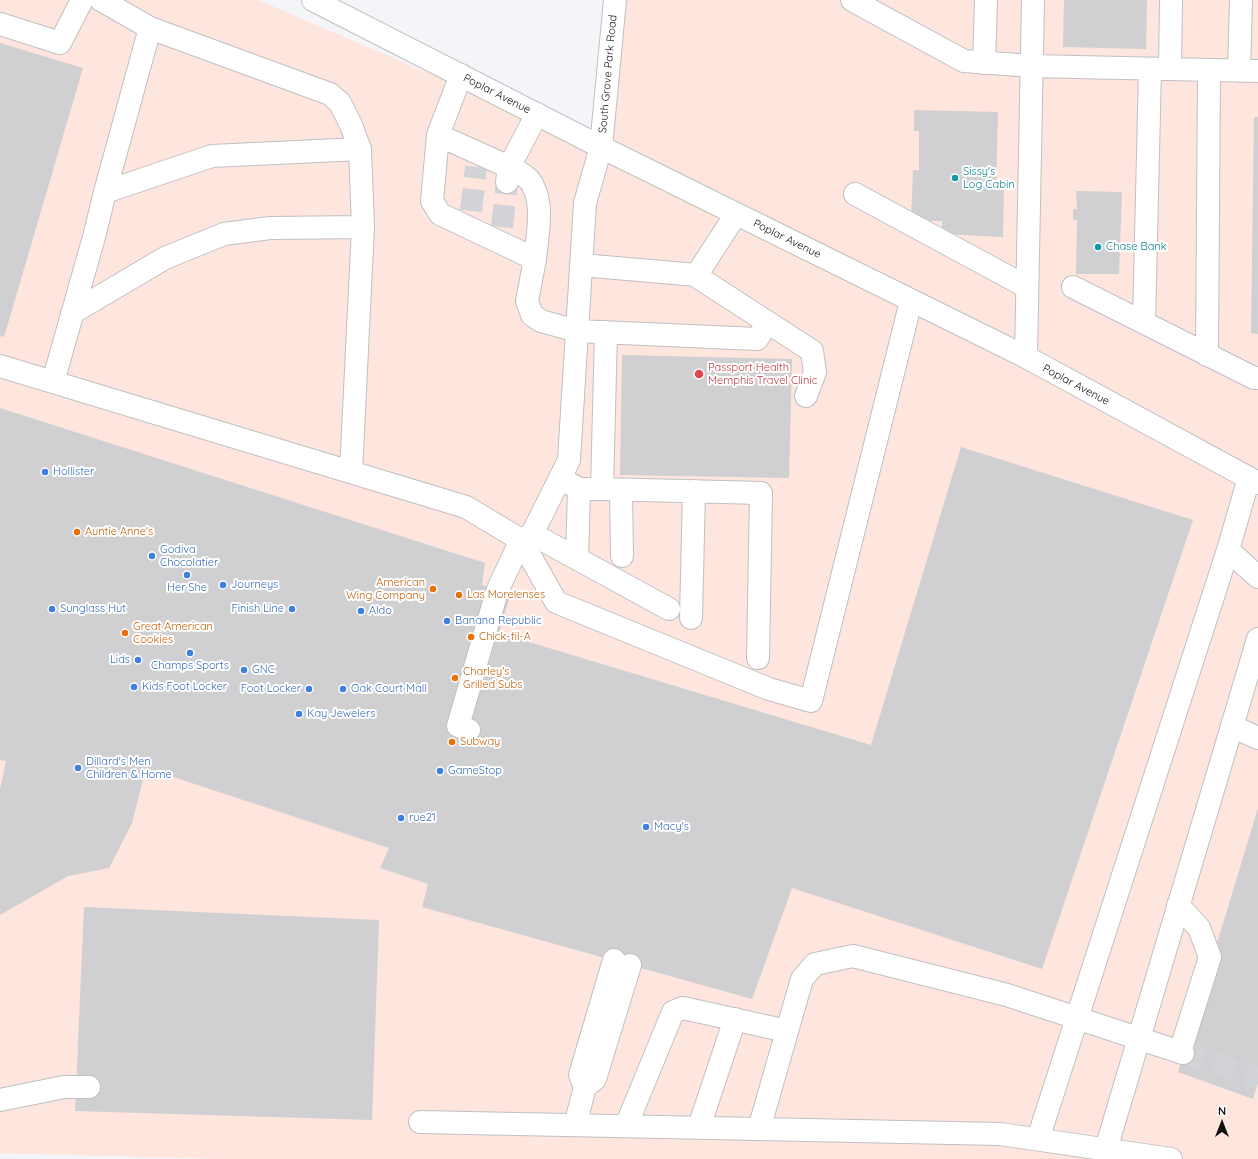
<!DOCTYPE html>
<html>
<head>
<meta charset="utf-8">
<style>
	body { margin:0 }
	#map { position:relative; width:1258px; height:1159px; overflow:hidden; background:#f4f5f9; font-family:Quicksand,sans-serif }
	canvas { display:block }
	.north { position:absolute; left:1202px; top:1103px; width:40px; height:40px; -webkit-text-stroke:3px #fff; paint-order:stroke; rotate:0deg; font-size:11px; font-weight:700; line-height:16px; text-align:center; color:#101011 }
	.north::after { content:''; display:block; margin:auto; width:14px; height:18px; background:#101011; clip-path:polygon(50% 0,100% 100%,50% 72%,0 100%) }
</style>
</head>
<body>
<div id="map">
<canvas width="1258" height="1159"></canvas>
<div class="north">N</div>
</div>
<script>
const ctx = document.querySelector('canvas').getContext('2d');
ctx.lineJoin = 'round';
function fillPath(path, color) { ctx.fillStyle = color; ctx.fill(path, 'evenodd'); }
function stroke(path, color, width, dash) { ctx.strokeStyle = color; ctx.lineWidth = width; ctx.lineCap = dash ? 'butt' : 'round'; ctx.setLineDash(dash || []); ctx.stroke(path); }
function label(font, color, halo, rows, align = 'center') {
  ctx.font = font + ' Quicksand,sans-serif'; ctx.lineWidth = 4; ctx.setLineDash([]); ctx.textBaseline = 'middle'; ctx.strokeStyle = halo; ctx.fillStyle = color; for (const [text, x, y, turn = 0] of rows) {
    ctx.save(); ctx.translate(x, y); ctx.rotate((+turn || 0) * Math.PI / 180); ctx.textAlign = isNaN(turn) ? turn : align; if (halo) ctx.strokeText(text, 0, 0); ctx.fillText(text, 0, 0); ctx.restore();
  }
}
const commercial = new Path2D(`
	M0 0H258L601 147 610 0H1258V1159H219L0 1153Z`);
const building = new Path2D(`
	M1064 0H1147L1146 49 1063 47Z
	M0 43 83 68 4 337 0 336Z
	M914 110 998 112 996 186H1004L1003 237 942 234V221H911L913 170H919V131H914Z
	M1254 117H1258V334L1251 333Z
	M1076 191 1122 192 1119 274H1076L1077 220H1073V209H1077Z
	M622 355 792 359 789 478 620 475Z
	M0 408 485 563 482 585 511 592 499 633 871 745 961 447 1193 520 1042 969 792 888 752 999 422 907 428 884 380 868 389 848 146 768 132 823 109 868 68 876 0 915V789L6 761 0 760Z
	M1258 808V1083L1253 1099 1178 1072Z
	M84 907 379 920 372 1120 75 1111Z`);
const minorTunnel = new Path2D(`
	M471 211 476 167
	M502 227 507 182
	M1183 1053 1258 1078`);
const minor = new Path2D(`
	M101 0 150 28 330 94 340 103 351 125 360 149 363 227 351 472
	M852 0 964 61 1032 66 1258 71
	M0 24 60 43 82 0
	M984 63 986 0
	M1170 69 1171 0
	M1239 71 1241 0
	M461 75 438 135 509 167 537 114
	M438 135 432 201 440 214 535 259 527 301 532 315 541 321 577 331 757 339 768 323
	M507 182 509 167C518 172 529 176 533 186 544 206 537 237 535 259
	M105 192 150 28
	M855 194 1027 287
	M736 214 696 276 812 351 815 372 806 396
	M581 265 697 275
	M1073 287 1254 378H1258
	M72 313 165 258 224 234 270 228 363 227
	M1144 323 1150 69
	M1207 355 1209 70
	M1026 357 1033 0
	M0 366 466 507 521 540 532 534 569 460 585 203 601 147 615 0
	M53 382 94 237 105 192 212 156 360 149
	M560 478 579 489H602L606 332
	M1249 478 1228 550 1258 577
	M602 489 761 493 758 658
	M621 490 622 556
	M532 534 669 609
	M521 540 556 602 769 689 811 701 911 301
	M577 559 579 489
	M498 589 521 540
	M691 618 694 491
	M1232 726 1258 738
	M469 730 458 726 496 595
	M1178 905 1199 928 1210 957 1180 1052
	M585 1087 595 1079 630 965
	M0 1100 64 1087H89
	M420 1122 1000 1134 1171 1159
	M575 1125 585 1087 580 1075 614 960
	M626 1126 673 1012 683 1008 787 1031
	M699 1127 735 1019
	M759 1129 802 979 815 964 853 956 1007 995 1183 1053
	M1038 1139 1228 550
	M1106 1149 1258 639`);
const major = new Path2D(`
	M313 0 601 147 1026 357 1258 483`);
const markers = [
	[955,178,4,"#0f9aa8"],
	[1098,247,4,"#0f9aa8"],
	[699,374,5,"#e0444e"],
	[45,472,4,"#3f7fe0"],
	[77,532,4,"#e8710a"],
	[152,556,4,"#3f7fe0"],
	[187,575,4,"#3f7fe0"],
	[223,585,4,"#3f7fe0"],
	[433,589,4,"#e8710a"],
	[459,595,4,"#e8710a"],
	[52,609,4,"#3f7fe0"],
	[292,609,4,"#3f7fe0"],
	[361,611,4,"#3f7fe0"],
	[447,621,4,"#3f7fe0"],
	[125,633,4,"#e8710a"],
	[471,637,4,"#e8710a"],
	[190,653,4,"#3f7fe0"],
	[138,660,4,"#3f7fe0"],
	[244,670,4,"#3f7fe0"],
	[455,678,4,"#e8710a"],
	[134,687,4,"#3f7fe0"],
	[309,689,4,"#3f7fe0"],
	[343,689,4,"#3f7fe0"],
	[299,714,4,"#3f7fe0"],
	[452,742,4,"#e8710a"],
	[78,768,4,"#3f7fe0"],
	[440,771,4,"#3f7fe0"],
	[401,818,4,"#3f7fe0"],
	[646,827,4,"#3f7fe0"]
];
const streetNames = [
	["South Grove Park Road",608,74,-85],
	["Poplar Avenue",497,94,27],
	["Poplar Avenue",787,239,26],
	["Poplar Avenue",1076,385,28]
];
const cultureNames = [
	["Sissy's",963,172],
	["Log Cabin",963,185],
	["Chase Bank",1106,247]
];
const healthNames = [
	["Passport Health",708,368],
	["Memphis Travel Clinic",708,381]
];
const shopNames = [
	["Hollister",53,472],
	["Godiva",160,550],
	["Chocolatier",160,563],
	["Journeys",231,585],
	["Her She",187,588,"center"],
	["Sunglass Hut",60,609],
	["Finish Line",284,609,"right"],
	["Aldo",369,611],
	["Banana Republic",455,621],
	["Lids",130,660,"right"],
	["Champs Sports",190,666,"center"],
	["GNC",252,670],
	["Kids Foot Locker",142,687],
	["Foot Locker",301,689,"right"],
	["Oak Court Mall",351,689],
	["Kay Jewelers",307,714],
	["Dillard's Men",86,762],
	["Children & Home",86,775],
	["GameStop",448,771],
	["rue21",409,818],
	["Macy's",654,827]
];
const foodNames = [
	["Auntie Anne's",85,532],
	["American",425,583,"right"],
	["Wing Company",425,596,"right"],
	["Las Morelenses",467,595],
	["Great American",133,627],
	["Cookies",133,640],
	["Chick-fil-A",479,637],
	["Charley's",463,672],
	["Grilled Subs",463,685],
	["Subway",460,742]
];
fillPath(commercial, '#fee5dd');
fillPath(building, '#d0cfd2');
stroke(minorTunnel, '#d2d3d6', 22, [22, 11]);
stroke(minor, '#bfc0c3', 24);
stroke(major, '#bfc0c3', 24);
stroke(minor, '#fff', 22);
stroke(major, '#fff', 22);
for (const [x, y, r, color] of markers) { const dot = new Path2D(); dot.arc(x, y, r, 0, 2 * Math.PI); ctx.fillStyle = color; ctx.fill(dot); stroke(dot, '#fff', 1.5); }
label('11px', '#101011', '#fff', streetNames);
label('11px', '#0d838f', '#fff', cultureNames, 'left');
label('11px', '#be3a42', '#fff', healthNames, 'left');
label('11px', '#366cbe', '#fff', shopNames, 'left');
label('11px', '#c56008', '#fff', foodNames, 'left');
</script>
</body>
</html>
